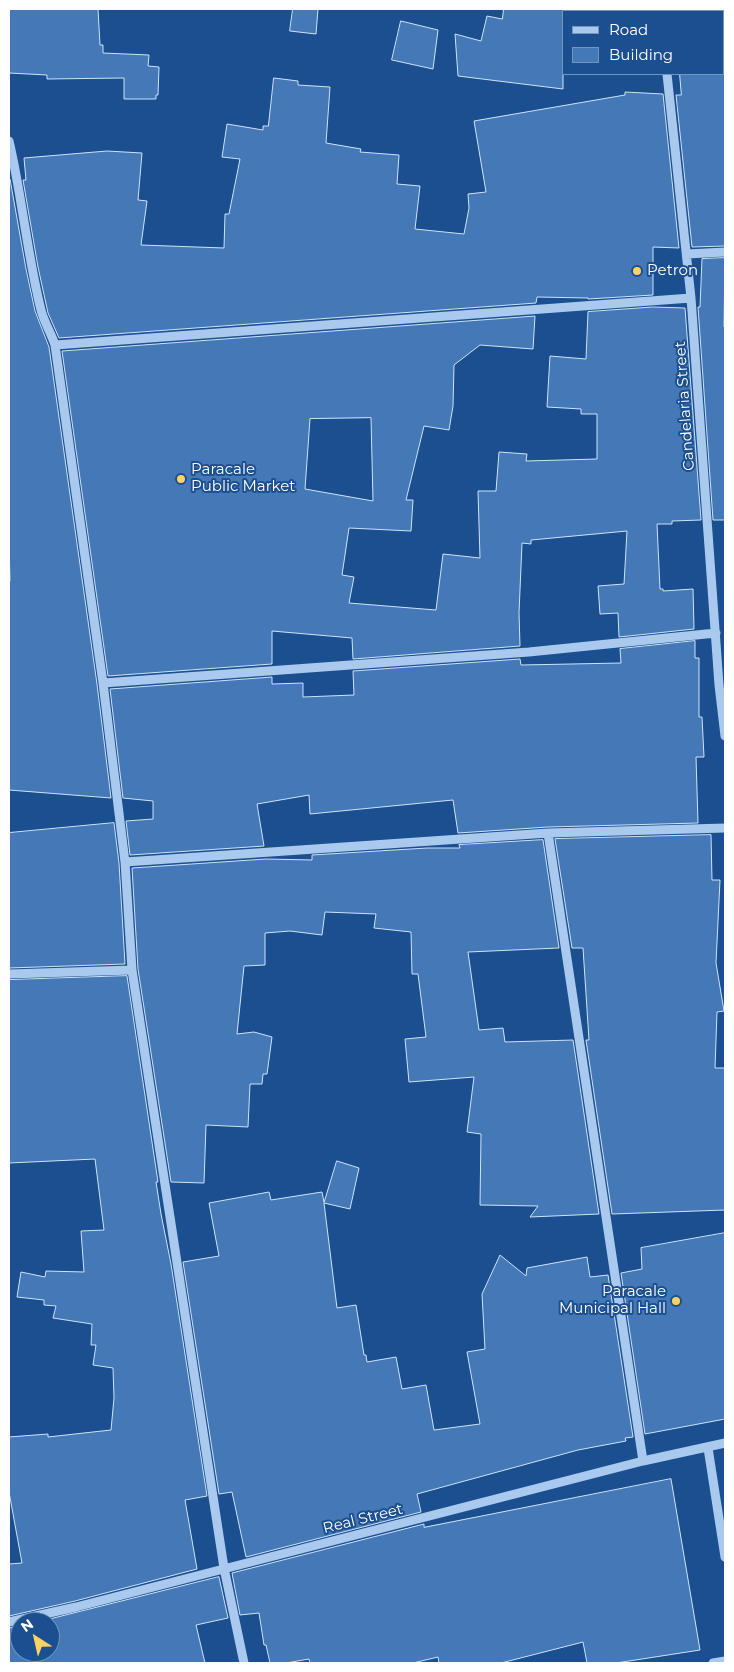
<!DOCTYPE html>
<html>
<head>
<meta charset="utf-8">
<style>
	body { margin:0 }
	#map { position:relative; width:734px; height:1672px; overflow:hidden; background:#1b4f8f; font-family:Montserrat,sans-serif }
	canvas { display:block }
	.frame { position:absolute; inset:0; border:10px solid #fff; pointer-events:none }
	.legend { position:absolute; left:562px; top:10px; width:162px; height:65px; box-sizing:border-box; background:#1b4f8f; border:1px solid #7695bc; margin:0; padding:6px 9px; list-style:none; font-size:15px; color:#fff }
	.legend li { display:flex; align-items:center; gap:10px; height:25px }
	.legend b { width:25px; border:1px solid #7695bc }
	.north { position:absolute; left:10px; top:1612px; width:50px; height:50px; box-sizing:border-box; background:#1b4f8f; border:1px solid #7695bc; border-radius:50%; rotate:325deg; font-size:14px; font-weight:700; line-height:20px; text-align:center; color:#fff }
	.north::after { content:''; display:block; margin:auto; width:18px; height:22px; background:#ffd166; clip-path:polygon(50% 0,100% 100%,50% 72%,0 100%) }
</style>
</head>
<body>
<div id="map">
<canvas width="734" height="1672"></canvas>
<div class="frame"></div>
<ul class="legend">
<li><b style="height:6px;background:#a9c9ee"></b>Road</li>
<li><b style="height:14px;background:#4478b7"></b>Building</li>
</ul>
<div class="north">N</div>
</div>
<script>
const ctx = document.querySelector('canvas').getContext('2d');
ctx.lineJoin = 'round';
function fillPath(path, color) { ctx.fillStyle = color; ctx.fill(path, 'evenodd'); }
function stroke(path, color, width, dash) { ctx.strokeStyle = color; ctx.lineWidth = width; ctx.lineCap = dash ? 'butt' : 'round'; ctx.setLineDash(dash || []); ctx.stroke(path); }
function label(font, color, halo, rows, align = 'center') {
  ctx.font = font + ' Montserrat,sans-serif'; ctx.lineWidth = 4; ctx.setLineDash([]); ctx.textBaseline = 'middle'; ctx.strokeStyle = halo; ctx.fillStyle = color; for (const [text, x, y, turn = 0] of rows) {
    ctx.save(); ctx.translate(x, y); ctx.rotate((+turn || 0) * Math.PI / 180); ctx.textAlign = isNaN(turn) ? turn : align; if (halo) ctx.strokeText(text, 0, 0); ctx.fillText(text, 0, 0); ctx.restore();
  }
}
const building = new Path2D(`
	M9 9H98L100 45H103V53L149 55 148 66 159 67 158 95H156V99H124V78L47 79V75L9 73Z
	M293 9H318L316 34 290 31Z
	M504 9H563V89L458 76 455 34 481 41 487 16 502 19Z
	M401 21 438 30 433 69 392 60Z
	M680 74H725V246L692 247 676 95H681Z
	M274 78 298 81V85L330 87 326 143 361 149 360 152 399 155 397 184 420 186 415 229 464 234 469 208 468 194 486 192 474 121 625 95V92L663 94 679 248 653 247V295L588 299V298L537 297 536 303 59 338 48 313 38 267 23 180H26L24 158 107 151 142 153 138 200 147 201 141 245 224 248 225 214H229L240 159 222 157 227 124 263 130V126H268Z
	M9 179H10L26 269 35 311 49 347 97 684 111 798 9 790V581H10L9 546Z
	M725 258 724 327 725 328V520H713L698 307H700L702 259Z
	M653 307 685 308 701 520 672 521V524H657L660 589H663V591L693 589 694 629 619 637 618 613 600 614 598 586 624 584 627 531 531 540V544L522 543 519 613 520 646 353 659 352 638 272 631V664L108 676 62 351 535 316 533 349 480 345 454 365 453 406 449 430 424 426 406 500H413L411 531 349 528 342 575 354 577 349 603 436 610 443 554 480 558 478 491H496L499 452 527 454 526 461 597 459V414H581V409L547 407 550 356 586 359 588 312ZM371 418 373 501 305 489 310 419Z
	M695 641V658H699V717H702L704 757H696L698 823 548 827 458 833 453 800 310 814 309 795 257 804 264 846 130 855 126 821 153 819V801L123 798 110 689 272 677V684L303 683V697L354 695 353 671 520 659 521 665 621 663 620 649Z
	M114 823 119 863 125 964 9 968V833Z
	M711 835 712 880H720L716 963 724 1011 717 1012 715 1068H725V1210L612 1214 586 1040H589L583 948H572L555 839Z
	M543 840 559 948 468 952 479 1030 503 1028 505 1042 573 1040 599 1214 530 1217 538 1206 480 1205 481 1134 467 1132 474 1077 409 1082 405 1039 426 1037 418 974H412L411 932 374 928 376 914 325 912 322 935 290 931 265 933V965L244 966 237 1034 254 1032 272 1037 267 1074H263L262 1084H250L248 1127 206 1125 204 1183 171 1182 138 969 132 868 266 859 312 860V855L427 848H460L459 845Z
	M127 976 158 1182H156L161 1214 171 1264 207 1496 185 1500 197 1569 75 1601 9 1616V1564L22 1563 9 1492V1437L48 1434V1437L111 1430 114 1398 113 1368 93 1365 96 1345H91L92 1324 53 1318 56 1306 44 1305V1300L17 1297 21 1272 45 1277 46 1271 84 1272 81 1231 104 1230 95 1159 9 1163V980Z
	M337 1161 359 1168 350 1209 324 1203 337 1308 356 1305 364 1355H366L367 1362 396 1357 402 1389 426 1385 434 1430 480 1424 467 1352 485 1349 482 1294 500 1255 526 1276 527 1268 587 1257 590 1277 608 1275 633 1437 625 1438 626 1441 578 1450 417 1494 421 1512 246 1557 232 1492 219 1494 183 1262 219 1256 209 1203 269 1192 271 1200 322 1192 324 1202Z
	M725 1233V1419L645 1434 621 1273 642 1269 641 1248Z
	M671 1479 700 1650 616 1663H587L583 1642 501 1663H439L438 1657 413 1663H310L309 1659 286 1663H270L266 1645H264L259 1613 240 1615 232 1573 424 1524V1527Z
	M219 1577 228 1618 196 1625 205 1663H9V1628L20 1626V1652H50V1622H38Z`);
const minor = new Path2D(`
	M660 9V11
	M667 74 691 298 719 685 725 736
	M9 141C22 196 27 254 41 310 44 322 51 333 55 345L103 683 125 862 132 970 224 1568 244 1663
	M687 254 725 252
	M55 345 691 298
	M103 683 529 652 716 633
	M548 833 643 1461
	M125 862 548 833 725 828
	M9 974 132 970
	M708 1448 725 1557
	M9 1622 76 1607 643 1461 725 1443
	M713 1663 725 1661`);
const markers = [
	[637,271,5,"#ffd166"],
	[181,479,5,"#ffd166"],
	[676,1301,5,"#ffd166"]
];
const poiNames = [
	["Petron",647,271],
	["Paracale",191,470],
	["Public Market",191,487],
	["Paracale",666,1292,"right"],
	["Municipal Hall",666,1309,"right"]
];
const streetNames = [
	["Candelaria Street",685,406,-94],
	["Real Street",363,1519,-14]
];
fillPath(building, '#4478b7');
stroke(building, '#cfe3fa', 1);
stroke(minor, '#a9c9ee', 9);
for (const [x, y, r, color] of markers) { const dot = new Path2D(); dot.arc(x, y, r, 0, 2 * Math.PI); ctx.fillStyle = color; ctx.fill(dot); stroke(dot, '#1b4f8f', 2); }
label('15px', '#fff', '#1b4f8f', poiNames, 'left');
label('15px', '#fff', '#1b4f8f', streetNames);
</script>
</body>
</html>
